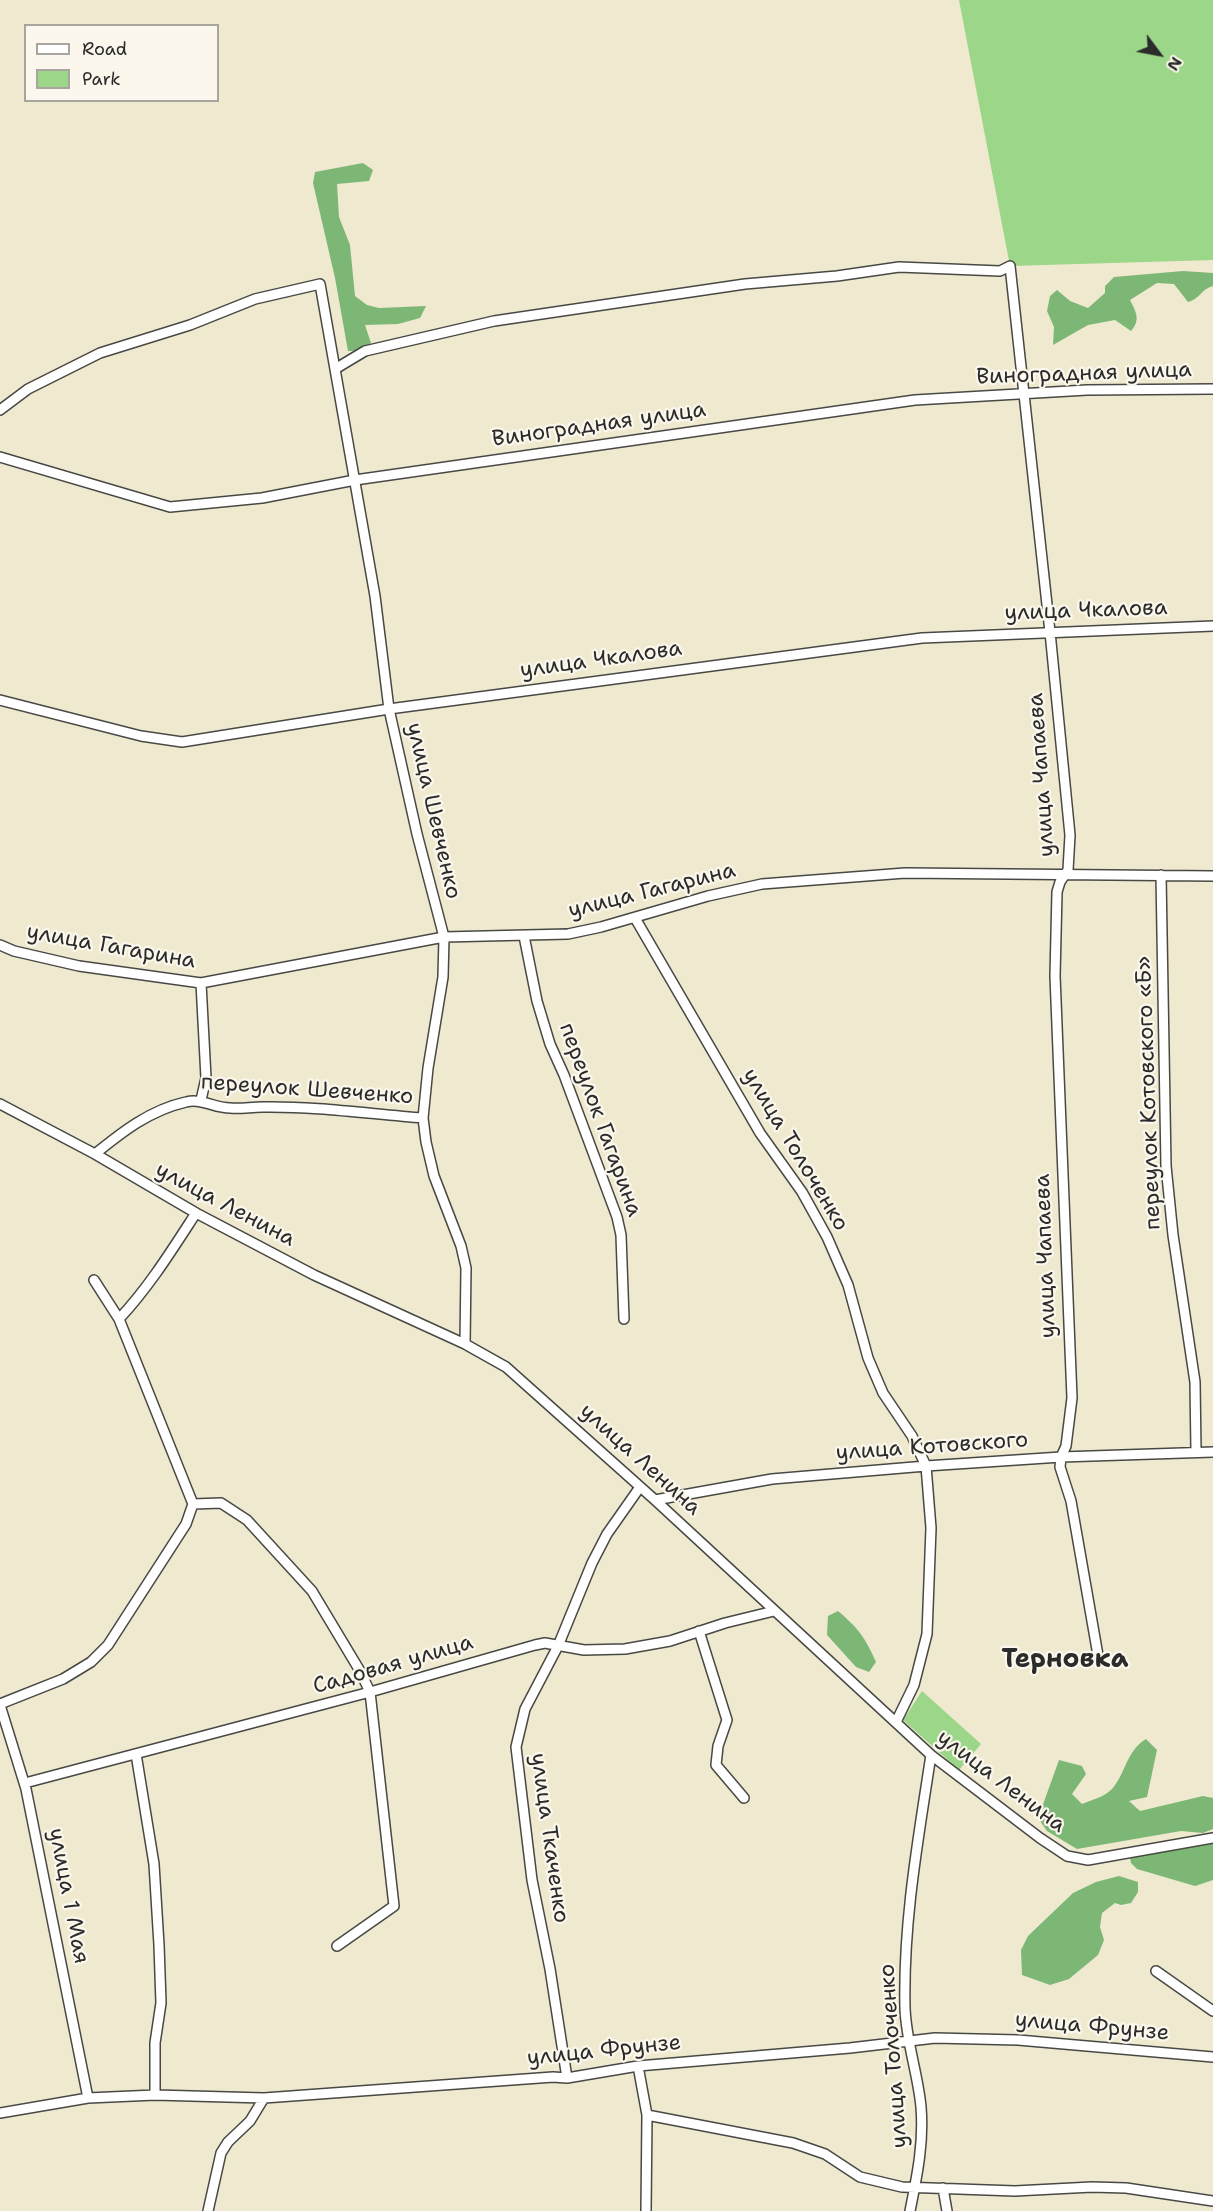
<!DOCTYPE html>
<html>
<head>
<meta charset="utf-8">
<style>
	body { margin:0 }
	#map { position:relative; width:1213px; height:2211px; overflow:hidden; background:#efe9d0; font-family:"Shantell Sans",sans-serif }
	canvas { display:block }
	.legend { position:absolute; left:24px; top:24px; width:195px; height:78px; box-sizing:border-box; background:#fbf7ec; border:2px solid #a8a59f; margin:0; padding:8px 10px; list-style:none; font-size:18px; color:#2b2b2b }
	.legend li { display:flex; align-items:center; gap:12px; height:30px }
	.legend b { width:30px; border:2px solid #a8a59f }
	.north { position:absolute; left:1129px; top:24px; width:60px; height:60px; -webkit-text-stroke:4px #fbf7ec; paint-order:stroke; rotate:122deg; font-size:16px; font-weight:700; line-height:24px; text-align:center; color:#2b2b2b }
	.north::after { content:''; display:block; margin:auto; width:21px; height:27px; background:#2b2b2b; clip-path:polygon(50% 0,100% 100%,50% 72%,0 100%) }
</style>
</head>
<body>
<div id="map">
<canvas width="1213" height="2211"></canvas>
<ul class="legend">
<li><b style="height:8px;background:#fff"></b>Road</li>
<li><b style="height:16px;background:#9cd689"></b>Park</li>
</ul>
<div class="north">N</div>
</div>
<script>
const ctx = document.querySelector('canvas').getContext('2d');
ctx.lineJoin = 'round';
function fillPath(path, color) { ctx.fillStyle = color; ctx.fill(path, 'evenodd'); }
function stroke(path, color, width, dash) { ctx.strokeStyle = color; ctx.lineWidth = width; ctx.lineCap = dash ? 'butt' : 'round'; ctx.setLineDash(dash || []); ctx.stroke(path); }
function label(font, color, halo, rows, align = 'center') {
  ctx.font = font + ' "Shantell Sans",sans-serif'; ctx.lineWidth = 4.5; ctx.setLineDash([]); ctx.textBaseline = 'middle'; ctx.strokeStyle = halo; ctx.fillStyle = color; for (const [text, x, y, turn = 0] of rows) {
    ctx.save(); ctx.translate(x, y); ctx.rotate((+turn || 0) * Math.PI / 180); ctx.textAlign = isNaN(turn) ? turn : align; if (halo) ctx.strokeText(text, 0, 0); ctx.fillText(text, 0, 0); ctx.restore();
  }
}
const green = new Path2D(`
	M959 0H1213V260L1010 266Z
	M922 1691 981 1744 959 1770 903 1720Z`);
const forest = new Path2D(`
	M363 163 373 170 369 181 337 184 339 217 350 245 355 296 367 305 379 308 426 306 420 318 398 324 365 325 371 343 359 351H348L335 278 313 183 315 172Z
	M1183 271 1213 273V286C1201 289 1199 300 1188 302L1174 284 1157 283 1130 300C1136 312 1141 320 1131 331L1115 320 1088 325 1053 345 1054 327 1047 311 1050 296 1057 290 1070 301 1088 308 1105 293V286L1114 277Z
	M838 1611C858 1628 865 1637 876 1662L869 1672 856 1667 827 1635 828 1616Z
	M1146 1739 1157 1750 1147 1797 1129 1801 1140 1811 1203 1796 1213 1798V1829L1203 1833 1181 1831 1077 1849 1047 1831 1040 1821 1041 1810 1059 1760 1082 1766 1086 1774 1072 1794 1082 1804C1092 1800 1104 1797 1112 1789 1126 1773 1126 1751 1146 1739Z
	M1213 1842V1880L1195 1886 1137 1869 1131 1863 1130 1857Z
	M1119 1876 1138 1882V1892L1131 1903 1121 1905 1115 1903 1102 1913 1100 1927 1104 1940 1098 1955 1069 1979 1050 1985 1022 1975 1021 1950 1028 1936 1073 1893 1096 1882Z`);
const minor = new Path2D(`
	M335 369 365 351 494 321 745 284 837 276 899 267 1000 271 1010 266 1050 632 1070 835 1068 870 1060 882 1057 892 1055 976 1072 1398 1066 1446 1061 1457 1060 1467 1071 1501 1099 1661
	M0 410 28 389 100 353 190 325 255 299 320 284 375 596 389 709 417 834 444 937 443 977 428 1068 423 1118 426 1142 434 1176 461 1246 466 1268 465 1344
	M0 457 170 507 262 498 355 480 915 400 1087 390 1213 389
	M0 700 141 736 182 742 389 709 922 638 1213 626
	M1161 875 1166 1166 1173 1235 1195 1382 1196 1451
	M635 918 760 1133 802 1192 827 1237 848 1285 868 1358 883 1393 912 1436 926 1466 931 1528 927 1634 914 1685 896 1722
	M524 936 537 1001 550 1044 564 1075 617 1217 621 1235 624 1319
	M0 945 14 951 79 966 201 983 444 937 568 934 601 927 708 896 762 884 905 873 1213 876
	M201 983 206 1078 201 1100
	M0 1104 95 1154 196 1213 314 1275 465 1344 506 1367 655 1500 931 1755 1040 1838 1067 1856 1088 1860 1213 1838
	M95 1154C122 1132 150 1110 186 1102 202 1098 214 1108 230 1108 241 1109 251 1107 262 1107 316 1106 370 1114 423 1118
	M94 1280 119 1319
	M655 1500 772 1479 926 1466 1061 1457 1213 1452
	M193 1504 221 1503 247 1520 312 1591 360 1671 370 1692 394 1906 337 1946
	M699 1631 727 1720 718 1746 716 1765 744 1798
	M0 1704 63 1679 91 1662 108 1645 186 1524 193 1504 119 1319C149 1287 172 1250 196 1213
	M0 1705 26 1789 88 2098
	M136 1754 154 1864 159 1945 161 2003 155 2043V2095
	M25 1783 370 1692 535 1645 545 1643 584 1650 625 1649 670 1641 725 1623 774 1611
	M1156 1971 1213 2011
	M638 2066 647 2115 646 2211
	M567 2078 550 1969 532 1880 516 1747 525 1709 558 1646 592 1563 607 1534 640 1487
	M0 2113 88 2098 155 2095 264 2098 553 2077 567 2078 638 2066 850 2048 935 2038 1018 2040 1213 2057
	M647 2115 793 2143 825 2154 860 2177 902 2187 1015 2191 1092 2187 1126 2188 1213 2201
	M943 2188 947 2211
	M208 2211 221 2153 228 2142 250 2121 264 2098
	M910 2211C917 2176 924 2143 921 2107 918 2074 906 2041 905 2008 903 1923 918 1840 931 1755`);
const streetNames = [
	["Виноградная улица",1084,374,-2],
	["Виноградная улица",599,425,-8],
	["улица Чкалова",1086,611,-2],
	["улица Чкалова",601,660,-8],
	["улица Чапаева",1042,775,-94],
	["улица Шевченко",433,811,77],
	["улица Гагарина",652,891,-14],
	["улица Гагарина",111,947,10],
	["переулок Шевченко",307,1090,4],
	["переулок Котовского «Б»",1149,1093,-92],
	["переулок Гагарина",600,1120,70],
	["улица Толоченко",795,1150,59],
	["улица Ленина",225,1205,28],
	["улица Чапаева",1046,1256,-92],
	["улица Котовского",932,1447,-4],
	["улица Ленина",640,1460,42],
	["Садовая улица",393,1665,-16],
	["улица Ленина",1001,1782,37],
	["улица Ткаченко",549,1838,82],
	["улица 1 Мая",68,1896,79],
	["улица Фрунзе",1092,2027,5],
	["улица Фрунзе",604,2051,-6],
	["улица Толоченко",894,2056,-94]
];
const quarterNames = [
	["Терновка",1065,1660]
];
fillPath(green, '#9cd689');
fillPath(forest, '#7db775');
stroke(minor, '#484844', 12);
stroke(minor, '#fff', 9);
label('22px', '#2b2b2b', '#fbf7ec', streetNames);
label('bold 26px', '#2b2b2b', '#fbf7ec', quarterNames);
</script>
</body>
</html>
